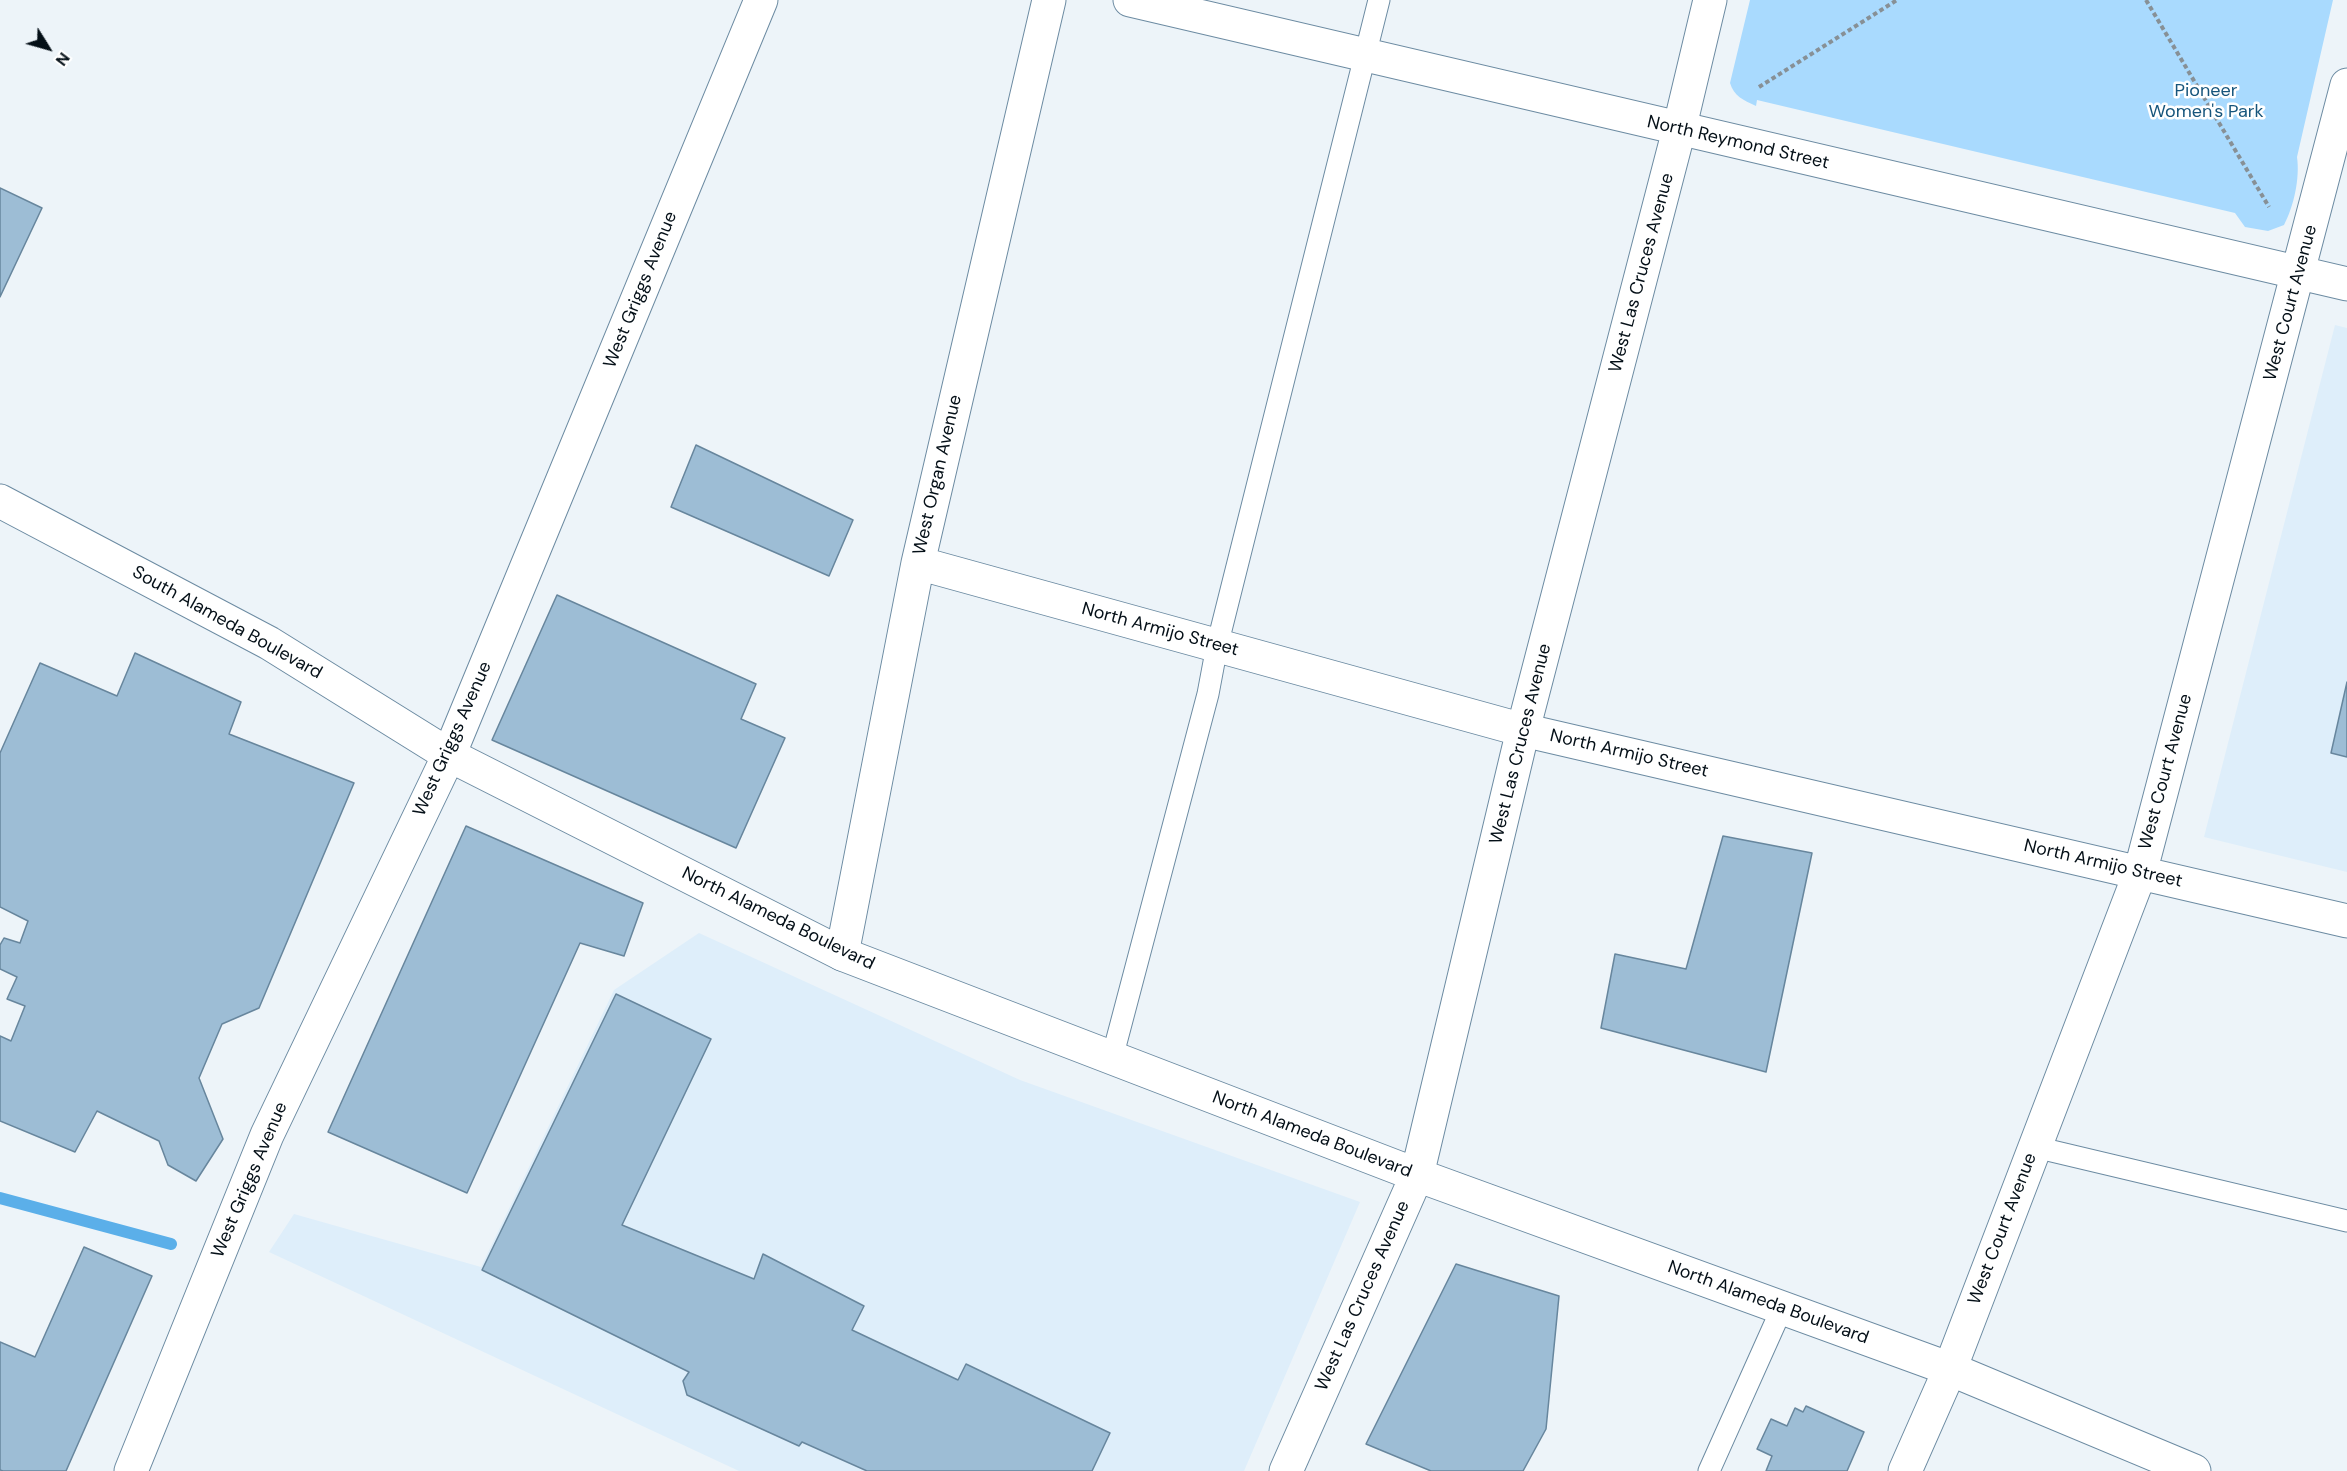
<!DOCTYPE html>
<html>
<head>
<meta charset="utf-8">
<style>
	body { margin:0 }
	#map { position:relative; width:2347px; height:1471px; overflow:hidden; background:#edf4f9; font-family:"DM Sans",sans-serif }
	canvas { display:block }
	.north { position:absolute; left:18px; top:18px; width:60px; height:60px; -webkit-text-stroke:4px #fff; paint-order:stroke; rotate:127deg; font-size:16px; font-weight:700; line-height:24px; text-align:center; color:#040f17 }
	.north::after { content:''; display:block; margin:auto; width:21px; height:27px; background:#040f17; clip-path:polygon(50% 0,100% 100%,50% 72%,0 100%) }
</style>
</head>
<body>
<div id="map">
<canvas width="2347" height="1471"></canvas>
<div class="north">N</div>
</div>
<script>
const ctx = document.querySelector('canvas').getContext('2d');
ctx.lineJoin = 'round';
function fillPath(path, color) { ctx.fillStyle = color; ctx.fill(path, 'evenodd'); }
function stroke(path, color, width, dash) { ctx.strokeStyle = color; ctx.lineWidth = width; ctx.lineCap = dash ? 'butt' : 'round'; ctx.setLineDash(dash || []); ctx.stroke(path); }
function label(font, color, halo, rows, align = 'center') {
  ctx.font = font + ' "DM Sans",sans-serif'; ctx.lineWidth = 5; ctx.setLineDash([]); ctx.textBaseline = 'middle'; ctx.strokeStyle = halo; ctx.fillStyle = color; for (const [text, x, y, turn = 0] of rows) {
    ctx.save(); ctx.translate(x, y); ctx.rotate((+turn || 0) * Math.PI / 180); ctx.textAlign = isNaN(turn) ? turn : align; if (halo) ctx.strokeText(text, 0, 0); ctx.fillText(text, 0, 0); ctx.restore();
  }
}
const built = new Path2D(`
	M2335 325 2347 328V872L2204 837Z
	M699 933 1020 1080 1360 1202 1244 1471H739L269 1252 294 1214 481 1267 614 990Z`);
const green = new Path2D(`
	M1750 0H2333L2297 157C2300 178 2294 206 2284 225L2268 231 2245 227 2235 213 1757 100 1756 106C1743 100 1734 96 1730 83Z`);
const stream = new Path2D(`
	M0 1198 171 1244`);
const building = new Path2D(`
	M0 188 42 208 0 297Z
	M696 445 853 520 829 576 671 507Z
	M557 595 756 684 741 719 785 738 736 848 492 740Z
	M135 653 241 702 229 734 354 783 259 1008 222 1024 199 1078 223 1139 196 1181 168 1165 159 1141 97 1111 75 1152 0 1121V1036L11 1041 25 1006 7 999 17 977 0 969V945L4 938 20 943 28 921 0 907V753L40 663 117 696Z
	M2347 682V757L2331 753Z
	M466 826 643 903 624 956 580 943 467 1193 328 1132Z
	M1723 836 1812 853 1766 1072 1601 1028 1615 954 1686 969Z
	M616 994 711 1039 622 1225 754 1279 763 1254 864 1306 852 1330 958 1380 966 1364 1110 1433 1092 1471H867L802 1442 799 1446 687 1395 683 1381 689 1372 482 1270Z
	M84 1247 152 1276 66 1471H3L0 1470V1342L35 1357Z
	M1456 1264 1559 1296 1546 1429 1523 1471H1431L1366 1444Z
	M1806 1406 1864 1432 1847 1471H1766L1772 1456 1757 1449 1771 1419 1787 1426 1795 1408 1803 1412Z`);
const path = new Path2D(`
	M2146 0 2269 207
	M1759 87 1897 0`);
const lane = new Path2D(`
	M1112 1058 1208 694 1217 646 1379 0
	M2035 1147 2347 1221
	M1709 1471 1782 1308`);
const street = new Path2D(`
	M1130 0 2347 284
	M918 563 1523 730 2347 921
	M449 755 761 0
	M842 954 918 563 1049 0
	M1905 1471 1950 1369 2140 873 2347 85`);
const secondary = new Path2D(`
	M0 501 269 643 449 755 842 954 1417 1175 1950 1369 2194 1471
	M131 1471 267 1135 449 755
	M1286 1471 1417 1175 1523 730 1679 130 1710 0`);
const parkNames = [
	["Pioneer",2206,91],
	["Women's Park",2206,112]
];
const streetNames = [
	["North Reymond Street",1738,143,13],
	["West Las Cruces Avenue",1642,273,-75],
	["West Griggs Avenue",641,290,-68],
	["West Court Avenue",2291,303,-75],
	["West Organ Avenue",938,475,-77],
	["South Alameda Boulevard",227,623,29],
	["North Armijo Street",1160,630,15],
	["West Griggs Avenue",453,739,-66],
	["West Las Cruces Avenue",1521,744,-76],
	["North Armijo Street",1629,754,13],
	["West Court Avenue",2166,772,-75],
	["North Armijo Street",2103,864,13],
	["North Alameda Boulevard",778,919,26],
	["North Alameda Boulevard",1312,1135,21],
	["West Griggs Avenue",250,1180,-67],
	["West Court Avenue",2003,1229,-69],
	["West Las Cruces Avenue",1363,1296,-66],
	["North Alameda Boulevard",1768,1303,20]
];
fillPath(built, '#deeefa');
fillPath(green, '#a9dafe');
stroke(stream, '#5bafe9', 12);
fillPath(building, '#9dbdd5');
stroke(building, '#67869d', 1.5);
stroke(lane, '#6c8ba2', 23);
stroke(street, '#6c8ba2', 35);
stroke(secondary, '#6c8ba2', 35);
stroke(path, '#879096', 4, [4.5, 3]);
stroke(lane, '#fff', 21);
stroke(street, '#fff', 33);
stroke(secondary, '#fff', 33);
label('18px', '#16557c', '#fff', parkNames);
label('18px', '#040f17', '#fff', streetNames);
</script>
</body>
</html>
